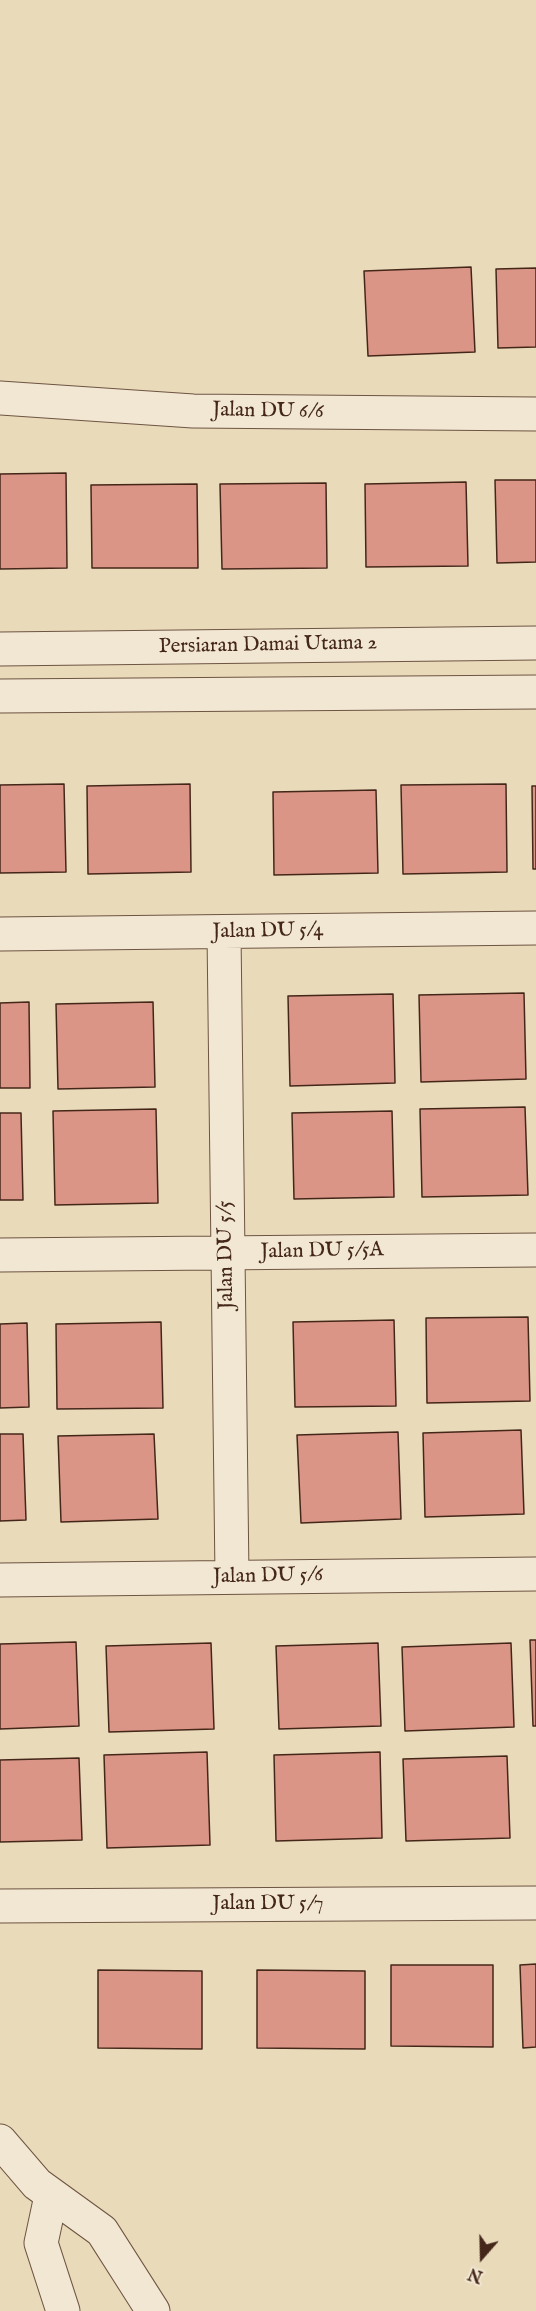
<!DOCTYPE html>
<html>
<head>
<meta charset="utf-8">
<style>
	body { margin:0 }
	#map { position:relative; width:536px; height:2311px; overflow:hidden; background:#e9daba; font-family:"IM FELL English",serif }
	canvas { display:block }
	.north { position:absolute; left:452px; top:2227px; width:60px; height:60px; -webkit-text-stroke:4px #f1e7d2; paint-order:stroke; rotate:200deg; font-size:16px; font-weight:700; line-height:24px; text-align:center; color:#45271a }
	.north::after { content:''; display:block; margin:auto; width:21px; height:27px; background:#45271a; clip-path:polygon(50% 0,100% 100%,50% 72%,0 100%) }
</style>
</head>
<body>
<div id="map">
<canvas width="536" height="2311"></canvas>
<div class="north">N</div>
</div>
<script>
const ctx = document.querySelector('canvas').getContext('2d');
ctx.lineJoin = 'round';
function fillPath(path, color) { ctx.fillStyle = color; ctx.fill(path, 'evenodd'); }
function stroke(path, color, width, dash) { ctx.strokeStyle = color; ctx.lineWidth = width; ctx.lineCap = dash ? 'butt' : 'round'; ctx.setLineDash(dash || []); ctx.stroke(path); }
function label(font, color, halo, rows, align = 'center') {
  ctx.font = font + ' "IM FELL English",serif'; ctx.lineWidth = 4.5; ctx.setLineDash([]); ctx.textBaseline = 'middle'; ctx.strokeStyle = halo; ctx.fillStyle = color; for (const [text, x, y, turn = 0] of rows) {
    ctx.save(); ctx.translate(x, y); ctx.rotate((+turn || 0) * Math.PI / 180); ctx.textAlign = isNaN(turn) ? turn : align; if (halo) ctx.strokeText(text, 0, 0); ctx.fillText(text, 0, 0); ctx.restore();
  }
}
const building = new Path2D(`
	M471 267 475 352 368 356 364 271Z
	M536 268V347L498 348 496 269Z
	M66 473 67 568 0 569V474Z
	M495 480H536V562L497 563Z
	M466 482 468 566 366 567 365 484Z
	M326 483 327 568 222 569 220 484Z
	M197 484 198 568H92L91 485Z
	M64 784 66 872 0 873V785Z
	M190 784 191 872 88 874 87 786Z
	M506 784 507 872 403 874 401 785Z
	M532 786H536V869H533Z
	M376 790 378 873 274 875 273 792Z
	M524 993 526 1079 421 1082 419 995Z
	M393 994 395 1083 290 1086 288 996Z
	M29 1002 30 1088H0V1003Z
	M153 1002 155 1087 58 1089 56 1004Z
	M525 1107 528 1195 422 1197 420 1109Z
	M156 1109 158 1203 55 1205 53 1111Z
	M392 1111 394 1197 294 1199 292 1113Z
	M0 1113H21L23 1200H0Z
	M528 1317 530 1401 427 1403 426 1318Z
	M394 1320 396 1406 295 1407 293 1322Z
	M161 1322 163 1408 57 1409 56 1324Z
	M27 1323 29 1407 0 1408V1324Z
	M521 1430 524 1514 425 1517 423 1433Z
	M398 1432 401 1519 301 1523 297 1435Z
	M0 1434H23L26 1520 0 1521Z
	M154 1434 158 1519 61 1522 58 1436Z
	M530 1640H536V1726H533Z
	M76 1642 79 1726 0 1729V1644Z
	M211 1643 214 1729 109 1732 106 1646Z
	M378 1643 381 1726 279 1729 276 1646Z
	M511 1643 514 1727 405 1731 402 1647Z
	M207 1752 210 1845 107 1848 104 1755Z
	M380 1752 382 1838 276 1841 274 1755Z
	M507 1756 510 1838 406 1841 403 1759Z
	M79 1758 82 1840 0 1842V1760Z
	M536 1964V2047L523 2048 520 1965Z
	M391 1965H493V2047L391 2046Z
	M98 1970 202 1971V2049L98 2048Z
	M257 1970 365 1971V2049L257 2048Z`);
const minor = new Path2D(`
	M0 398 193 411 536 414
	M0 649 536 643
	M0 696 536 692
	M224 933 232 1577
	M0 934 536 928
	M0 1255 536 1250
	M0 1580 536 1574
	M0 1906 536 1903
	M0 2141 37 2184 102 2231 153 2311
	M51 2196 41 2243 63 2311`);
const streetNames = [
	["Jalan DU 6/6",268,412,1],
	["Persiaran Damai Utama 2",268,646,-1],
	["Jalan DU 5/4",268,932,-1],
	["Jalan DU 5/5A",322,1252,-1],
	["Jalan DU 5/5",227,1255,-91],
	["Jalan DU 5/6",268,1577,-1],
	["Jalan DU 5/7",268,1905]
];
fillPath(building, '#da9586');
stroke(building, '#45271a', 1.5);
stroke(minor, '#6e5442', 35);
stroke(minor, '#f1e7d2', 33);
label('21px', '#45271a', '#f1e7d2', streetNames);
</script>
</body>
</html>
